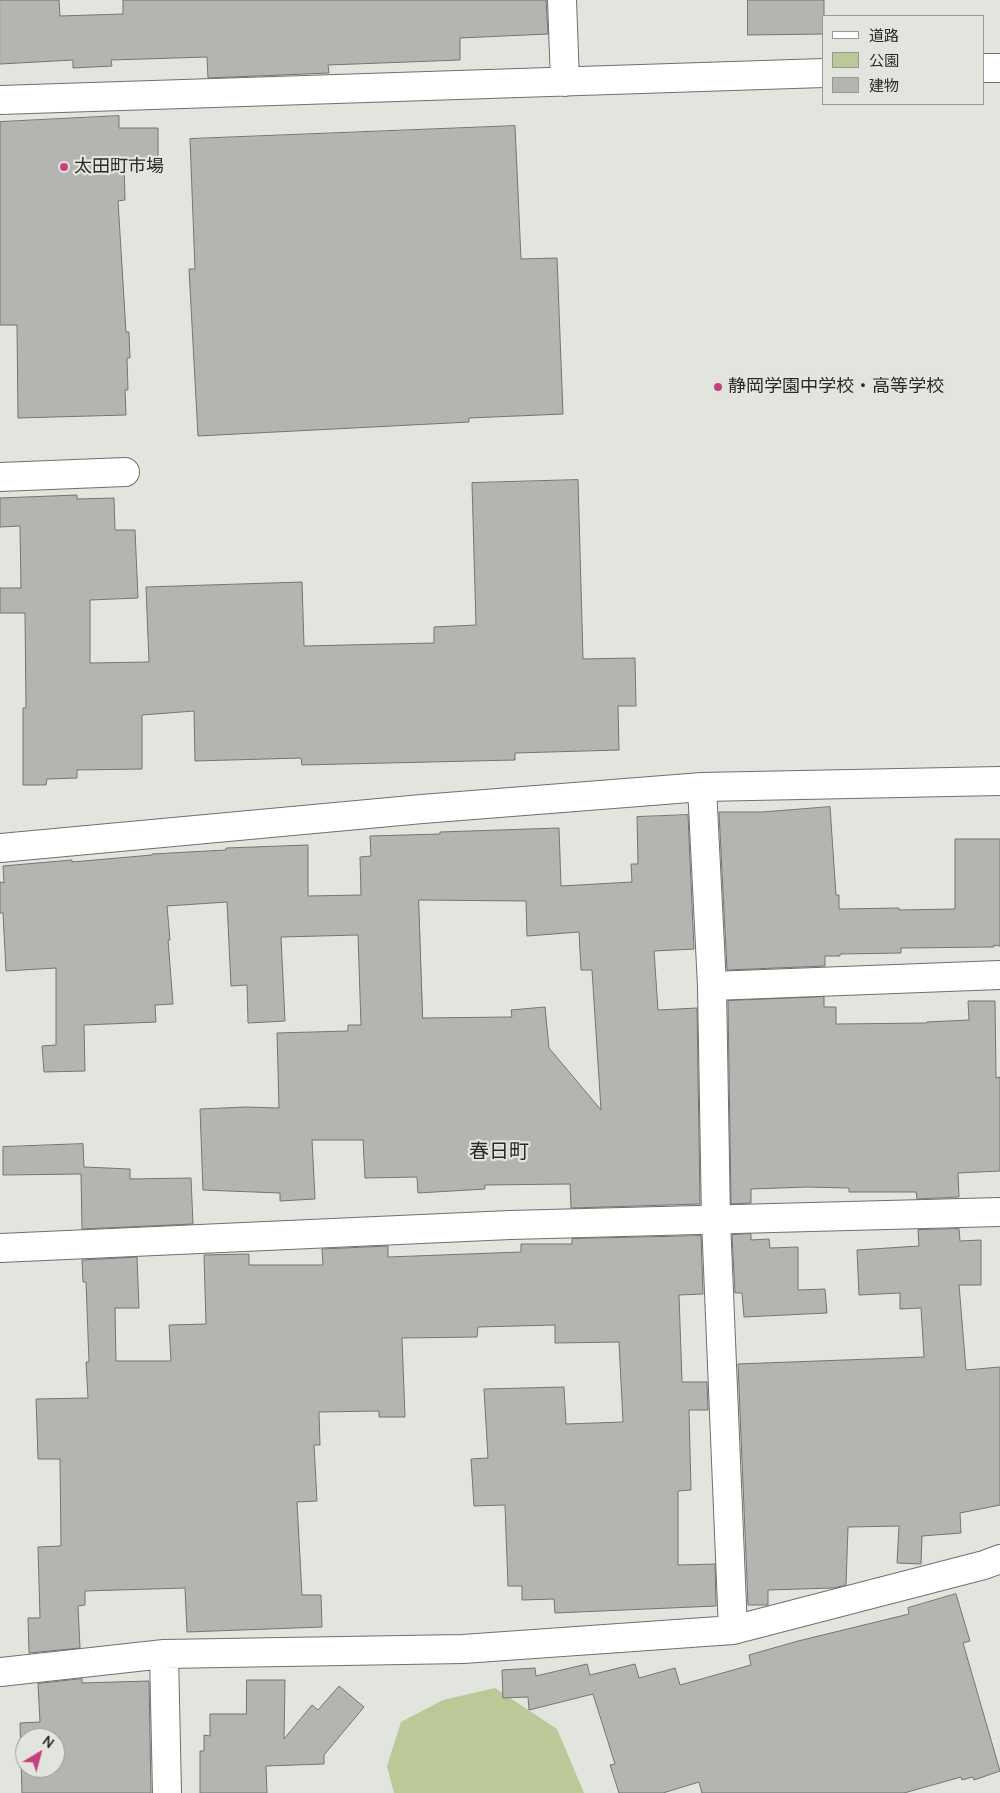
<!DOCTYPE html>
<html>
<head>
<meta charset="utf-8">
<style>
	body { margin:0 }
	#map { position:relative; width:1000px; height:1793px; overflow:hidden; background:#e2e4de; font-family:Manrope,"Noto Sans JP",sans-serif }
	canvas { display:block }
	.legend { position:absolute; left:822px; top:15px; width:162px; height:90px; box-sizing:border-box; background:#e2e4de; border:1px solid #989a95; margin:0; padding:6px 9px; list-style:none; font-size:15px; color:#2a2a28 }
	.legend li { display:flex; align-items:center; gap:10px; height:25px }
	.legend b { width:25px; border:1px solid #989a95 }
	.north { position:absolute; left:15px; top:1728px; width:50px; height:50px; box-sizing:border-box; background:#e2e4de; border:1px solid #989a95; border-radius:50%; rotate:37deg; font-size:14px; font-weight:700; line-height:20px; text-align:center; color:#2a2a28 }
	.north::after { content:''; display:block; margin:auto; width:18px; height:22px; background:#c64080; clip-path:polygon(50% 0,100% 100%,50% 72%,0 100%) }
</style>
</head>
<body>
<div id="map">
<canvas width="1000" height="1793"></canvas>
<ul class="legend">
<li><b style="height:6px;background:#fff"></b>道路</li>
<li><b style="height:14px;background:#bdc898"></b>公園</li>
<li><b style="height:14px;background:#b4b5b0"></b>建物</li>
</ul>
<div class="north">N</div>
</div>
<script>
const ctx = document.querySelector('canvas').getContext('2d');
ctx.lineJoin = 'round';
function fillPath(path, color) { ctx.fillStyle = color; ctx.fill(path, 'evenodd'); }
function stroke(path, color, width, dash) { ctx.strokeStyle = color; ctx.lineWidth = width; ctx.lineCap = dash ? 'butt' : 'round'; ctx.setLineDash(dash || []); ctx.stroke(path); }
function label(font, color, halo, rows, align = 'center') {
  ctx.font = font + ' Manrope,"Noto Sans JP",sans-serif'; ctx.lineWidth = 4.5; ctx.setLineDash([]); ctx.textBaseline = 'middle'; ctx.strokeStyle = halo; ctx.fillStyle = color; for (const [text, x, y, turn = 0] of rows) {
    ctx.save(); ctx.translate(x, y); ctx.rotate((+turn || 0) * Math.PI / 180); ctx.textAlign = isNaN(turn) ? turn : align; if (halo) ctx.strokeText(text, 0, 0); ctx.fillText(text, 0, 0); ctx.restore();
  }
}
const green = new Path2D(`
	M495 1688 557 1729 584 1793H394L387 1766 401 1722 443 1700Z`);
const building = new Path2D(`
	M0 0H59L60 16 123 14V0H546L548 34 460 38V60L328 65 329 73 208 78 207 57 111 60 112 66 73 68V60L0 64Z
	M748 0H824V34L748 35Z
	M119 116V128H158V162H124L125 200 118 201 126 332H129L130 358H127L128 390H125L126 415 18 418 17 325H0V122Z
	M515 126 521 259 557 258 563 414 469 418V422L198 436 189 269H195L190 139Z
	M578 480 583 659 635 658 636 706H618L619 750 515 753V760L302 765 301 758 195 761 194 711 142 715V769L77 770V778L47 779 46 785H23V708H26L25 613H0V588H21L20 526 0 527V498L77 495V499L114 498 115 530H135L138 598 90 600V663L149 662 146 587 302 582 304 646 434 643V627L476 625 472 483Z
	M830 807 836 895H839V909L899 908V910L955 909V839H1000V946L994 945V947L901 948V953L840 954V956H825V966L727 970 719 812H762Z
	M688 815 694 949 654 951 658 1010 697 1008 700 1204 571 1208 570 1184 485 1185V1189L418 1193 417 1177 365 1178 363 1140H312L315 1199 280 1201V1193L203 1190 200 1109 246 1107 279 1108 277 1033 348 1031V1025H361L358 935 281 937 285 1021 248 1023 247 985 231 986 227 902 167 906 170 940H168L173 1004 155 1005 156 1022 84 1025 85 1071 44 1072 42 1046 56 1045V968L6 971 3 913H0V882L4 883 3 866 72 860V862L152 855V854L226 850V848L308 845V896L361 895 360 857 371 856 370 836 440 834V832L559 828 561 886 632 882 631 864H638L637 817ZM419 900 526 901 527 936 579 932 581 970H592L601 1110 549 1048 545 1007 511 1010 512 1017 423 1018Z
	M824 997V1007H836V1024L927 1023V1022L969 1020 968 1001H995L996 1078 1000 1077V1171L958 1173 959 1197 917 1199 916 1192H849V1188L807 1187 751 1189V1203L731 1204 728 1001Z
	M83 1144 84 1167 130 1169V1179L191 1178 193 1224 82 1229 81 1174 3 1175V1147Z
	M959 1229 960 1241 981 1240V1285H959L966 1370 1000 1367V1505L960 1513 961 1533 922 1536 921 1564 897 1563 899 1526 848 1527 846 1585 833 1588 768 1590V1605H748L738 1364 924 1357 921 1308 900 1309V1293L859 1295 857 1250 919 1246 918 1230Z
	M751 1234V1240L769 1239 770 1248 798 1247V1290L825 1289 827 1313 744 1317 742 1293H735L732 1235Z
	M701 1236 703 1294 679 1295 682 1382H707L708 1410H689L691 1490 678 1491V1565L715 1564 716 1606 555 1613 554 1599 522 1600V1586H508L505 1505 474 1506 471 1459 488 1458 484 1389 564 1387 566 1424 623 1422 619 1342 555 1343V1325L478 1327 477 1337 402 1338 405 1417H379V1411L319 1412 320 1445H314L317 1501 297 1502 302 1595H321L322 1627 187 1632 185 1588 85 1591V1605L78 1606 80 1648 29 1653 28 1618H40L38 1547 61 1546 60 1459H38L36 1399 88 1398 86 1362H89L86 1282H83L82 1260 137 1257 139 1308H115L116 1361H171L169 1325 206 1324 204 1255 249 1254V1265H323L322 1249 388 1246V1257L521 1252V1244H572V1239Z
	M956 1594 970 1641 963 1643 1000 1771 974 1780 973 1777 962 1780 961 1777 904 1793H702L699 1782 663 1793H619L610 1765 615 1764 593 1694 529 1710 528 1697 503 1698 502 1670 535 1668 536 1676 587 1664 590 1675 635 1664 639 1678 675 1668 680 1685 751 1665 749 1655 798 1641 909 1614 908 1608Z
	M82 1679V1683L149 1681 151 1793H22L20 1723 40 1722 38 1684ZM25 1738H55V1768H25Z
	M247 1680H285L284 1739 312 1705 318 1710 339 1686 364 1707 324 1755V1764L266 1766 267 1793H200V1751H204V1735L210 1736V1714H246Z`);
const street = new Path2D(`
	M562 0 565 82
	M984 68H1000
	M0 100 824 73
	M0 477 125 472
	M702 787 712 986 716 1220 733 1630
	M0 848 422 809 702 787 1000 781
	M712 986 1000 975
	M0 1248 510 1225 1000 1212
	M164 1654 167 1793
	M0 1672 164 1654 463 1649 733 1630 984 1565 1000 1559`);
const markers = [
	[64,167,5,"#c64080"],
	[718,387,5,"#c64080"]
];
const poiNames = [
	["太田町市場",74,167],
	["静岡学園中学校・高等学校",728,387]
];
const quarterNames = [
	["春日町",499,1152]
];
fillPath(green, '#bdc898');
fillPath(building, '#b4b5b0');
stroke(building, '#747571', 1);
stroke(street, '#6f706b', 30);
stroke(street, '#fff', 28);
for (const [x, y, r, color] of markers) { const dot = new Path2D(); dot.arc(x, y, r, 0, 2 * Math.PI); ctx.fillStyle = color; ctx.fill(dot); stroke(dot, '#e2e4de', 2); }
label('18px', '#2a2a28', '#e2e4de', poiNames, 'left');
label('20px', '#2a2a28', '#e2e4de', quarterNames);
</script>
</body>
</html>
